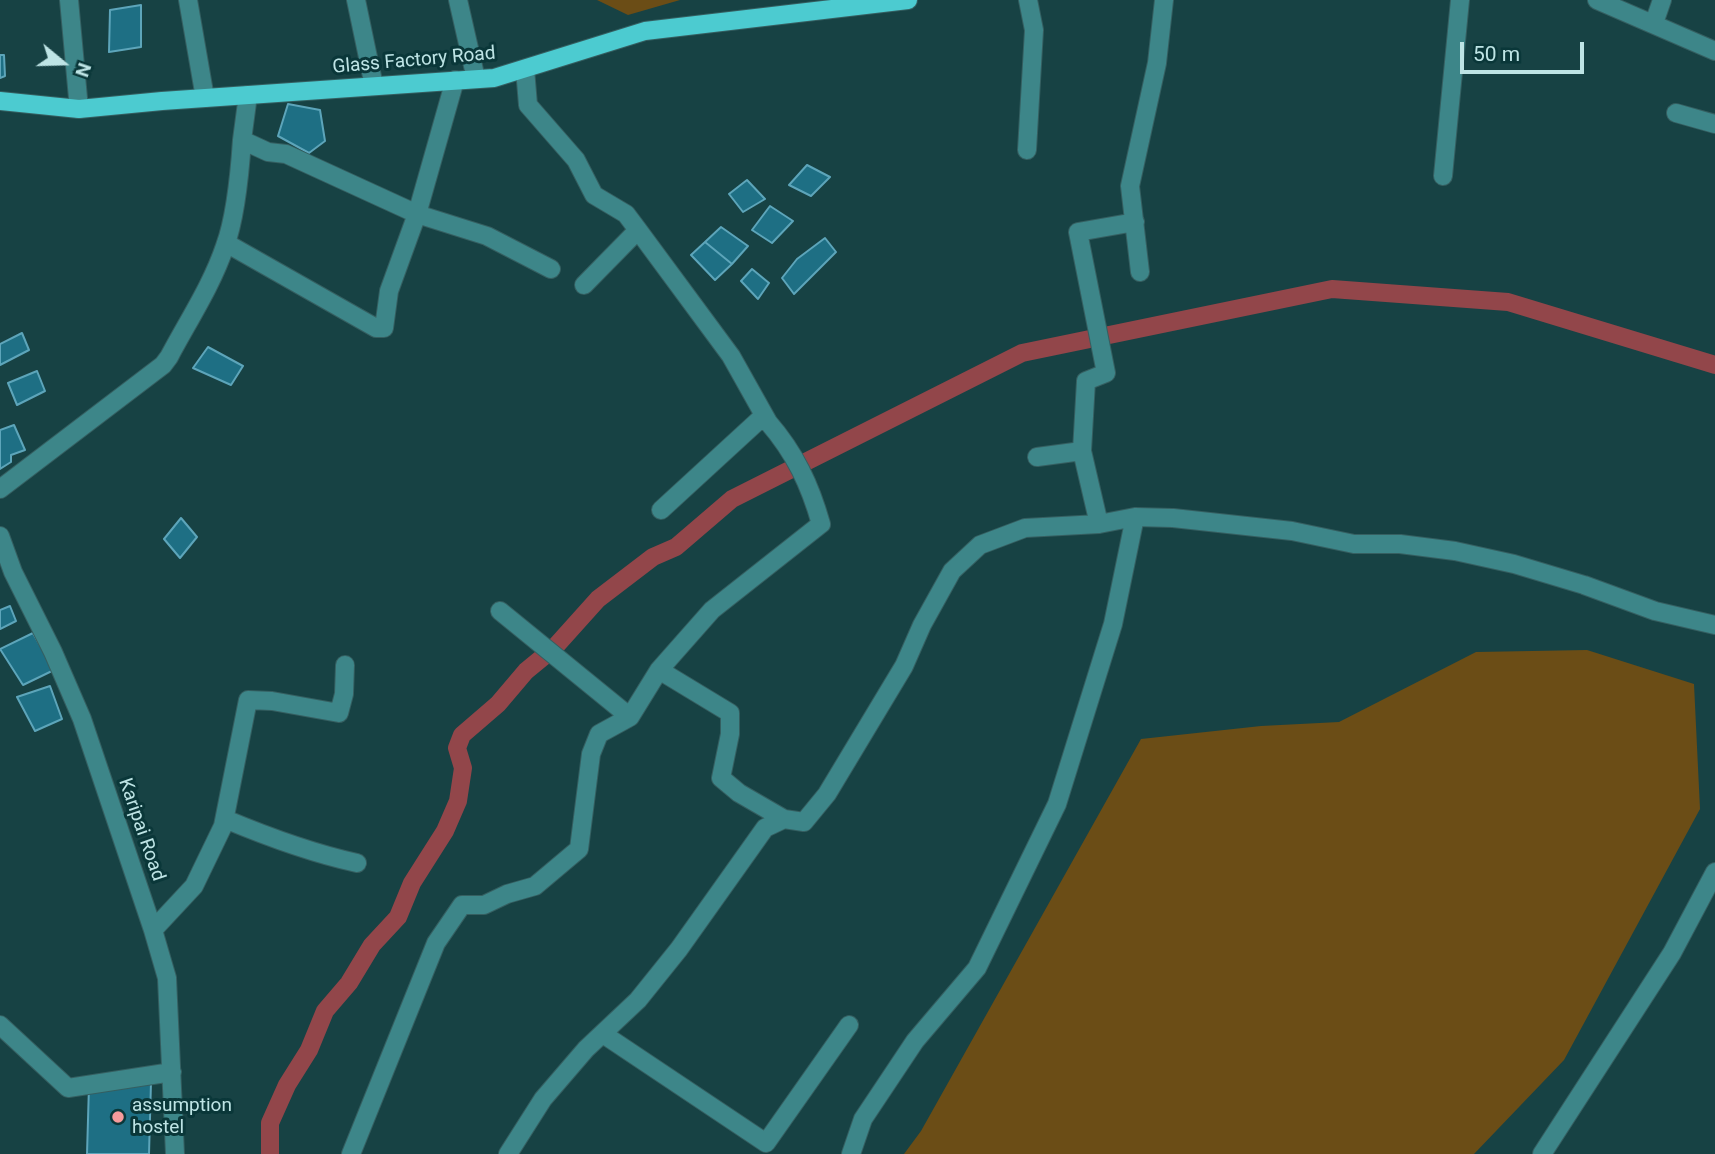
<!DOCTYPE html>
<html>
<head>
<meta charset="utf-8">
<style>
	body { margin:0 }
	#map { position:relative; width:1715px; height:1154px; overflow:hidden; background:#174244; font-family:Roboto,sans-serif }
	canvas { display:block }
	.north { position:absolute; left:28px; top:28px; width:70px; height:70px; -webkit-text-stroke:5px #0a3739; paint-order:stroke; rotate:109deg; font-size:19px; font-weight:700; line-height:28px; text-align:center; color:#bee4e5 }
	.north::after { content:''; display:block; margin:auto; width:24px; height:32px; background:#bee4e5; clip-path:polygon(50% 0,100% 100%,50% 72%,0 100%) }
	.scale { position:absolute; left:1460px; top:42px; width:124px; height:32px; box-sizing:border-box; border:4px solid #bee4e5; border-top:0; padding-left:9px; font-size:21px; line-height:24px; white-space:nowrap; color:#bee4e5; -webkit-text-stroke:5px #0a3739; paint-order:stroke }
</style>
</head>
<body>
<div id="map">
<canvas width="1715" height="1154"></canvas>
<div class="north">N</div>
<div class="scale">50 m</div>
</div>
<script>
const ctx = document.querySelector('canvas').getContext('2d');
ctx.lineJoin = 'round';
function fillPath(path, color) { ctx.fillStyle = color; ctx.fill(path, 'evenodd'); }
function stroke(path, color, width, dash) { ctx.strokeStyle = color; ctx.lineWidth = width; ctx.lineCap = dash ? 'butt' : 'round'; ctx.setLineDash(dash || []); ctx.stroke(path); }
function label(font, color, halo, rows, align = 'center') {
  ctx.font = font + ' Roboto,sans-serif'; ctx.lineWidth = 6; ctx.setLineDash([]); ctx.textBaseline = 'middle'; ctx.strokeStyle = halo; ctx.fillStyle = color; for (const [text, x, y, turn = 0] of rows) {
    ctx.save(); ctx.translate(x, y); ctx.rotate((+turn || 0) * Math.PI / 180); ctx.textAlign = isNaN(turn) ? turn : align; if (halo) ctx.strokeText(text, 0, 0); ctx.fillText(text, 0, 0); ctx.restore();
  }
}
const green = new Path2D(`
	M597 0H680L628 15Z
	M1587 650 1694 684 1700 809 1564 1060 1474 1154H904L921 1131 1141 739 1261 726 1339 722 1476 652Z`);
const canal = new Path2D(`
	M270 1154V1123L287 1085 309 1050 325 1011 349 983 372 945 398 917 412 883 445 831 458 801 463 768 457 748 462 735 498 704 526 671 554 648 598 599 653 557 676 547 732 499 1022 353 1332 289 1508 302 1715 365`);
const building = new Path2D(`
	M141 5V47L109 52 110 10Z
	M0 55H4L5 76 0 78Z
	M288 104 320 110 325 141 309 153 278 136Z
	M807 165 830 177 811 196 789 185Z
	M747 180 765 199 743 212 729 194Z
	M770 206 793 221 772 243 752 230Z
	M721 227 748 246 732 264 705 242Z
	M825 238 836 252 794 294 782 278 797 259Z
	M705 242 732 264 715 280 691 255Z
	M752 269 769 283 758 299 741 281Z
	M22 333 29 350 0 365V344Z
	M208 347 243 366 231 385 193 368Z
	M37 371 45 391 17 405 8 383Z
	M14 425 25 450 11 455V462L0 469V430Z
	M181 518 197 537 180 558 164 539Z
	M10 606 16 621 0 629V610Z
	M33 633 54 670 23 685 0 649Z
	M50 686 62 719 35 731 17 697Z
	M151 1082 149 1154H87L89 1085Z`);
const minor = new Path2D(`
	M69 0 79 109
	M188 0 205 98
	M356 0 374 86
	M458 0 476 79
	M1597 0 1715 51
	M1654 23 1662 0
	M525 69 528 105 576 160 594 195 626 214 638 230 731 356 768 422
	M1676 113 1715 124
	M242 140 248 95
	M1027 150 1034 30 1028 0
	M1443 176 1460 0
	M226 243 376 328H384L389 291 417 214 455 80
	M1140 272 1130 186 1157 63 1164 0
	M584 285 638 230
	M1037 457 1082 451
	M0 489 163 365 169 357C188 321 212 285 225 246 235 219 240 170 242 140L268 152 286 154 417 214 487 236 551 269
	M1099 524 1082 451 1086 381 1106 373 1078 232 1135 222
	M0 536 13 572 53 652 82 719 153 930 167 978 175 1154
	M500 611 630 717
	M659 670 730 713V734L721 778 739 793 784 819
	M225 819C268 837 311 853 357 863
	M153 930 194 886 223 826 248 700 272 701 339 713 344 694 345 665
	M0 1025 68 1088 172 1072
	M603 1034 766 1143 849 1025
	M351 1154 436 943 462 905H484L507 894 535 886 579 849 591 754 599 734 630 717 659 670 712 610 821 524C810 485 795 453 768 422L759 420 661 510
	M508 1154 543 1099 586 1049 638 1000 679 949 765 828 784 819 804 822 827 794 904 666 922 625 952 571 980 545 1025 528 1099 524 1135 517 1173 518 1292 531 1354 544H1400L1455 551 1514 564 1584 585 1655 611 1715 625
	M851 1154 863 1119 915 1041 977 968 1057 804 1113 624 1135 517
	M1542 1154 1672 953 1715 872`);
const major = new Path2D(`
	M0 101 79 109 162 101 494 78 645 31 908 0`);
const markers = [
	[118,1117,7,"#f59b9c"]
];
const streetNames = [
	["Glass Factory Road",414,61,-5],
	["Karipai Road",141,830,71]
];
const poiNames = [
	["assumption",132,1106],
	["hostel",132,1128]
];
fillPath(green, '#6b4d16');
stroke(canal, '#92464a', 18);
fillPath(building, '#1e6f84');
stroke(building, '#5da5ba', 2);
stroke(minor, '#355f61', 20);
stroke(major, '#355f61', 20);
stroke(minor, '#3d8689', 18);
stroke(major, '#4ccbd0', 18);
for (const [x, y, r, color] of markers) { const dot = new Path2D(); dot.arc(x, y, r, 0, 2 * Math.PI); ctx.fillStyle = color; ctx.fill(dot); stroke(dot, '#0a3739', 2.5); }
label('19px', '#bee4e5', '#0a3739', streetNames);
label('19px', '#bee4e5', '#0a3739', poiNames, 'left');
</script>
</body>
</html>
